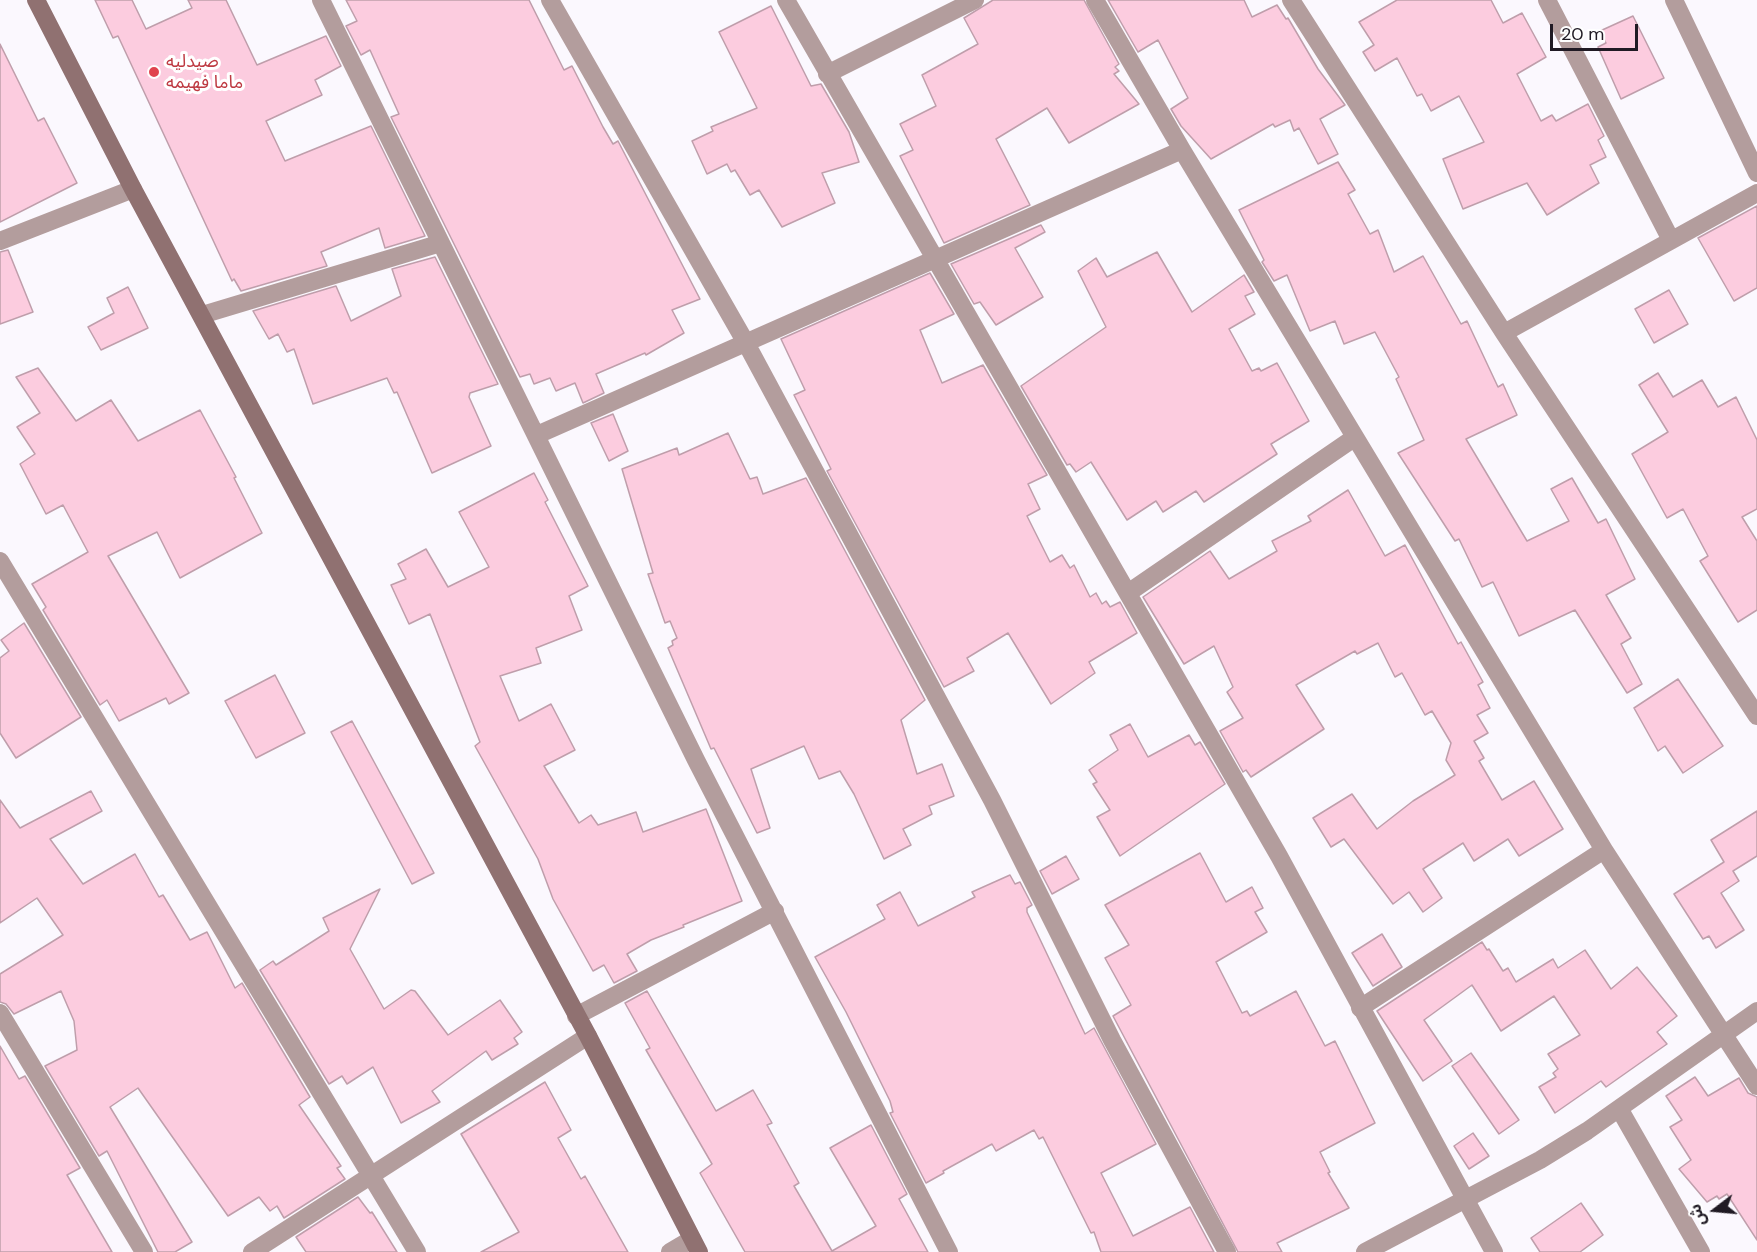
<!DOCTYPE html>
<html>
<head>
<meta charset="utf-8">
<style>
	body { margin:0 }
	#map { position:relative; width:1757px; height:1252px; overflow:hidden; background:#fbf8fe; font-family:"DM Sans","Noto Sans Arabic",sans-serif }
	canvas { display:block }
	.north { position:absolute; left:1685px; top:1180px; width:60px; height:60px; -webkit-text-stroke:4px #fff; paint-order:stroke; rotate:254deg; font-size:16px; font-weight:700; line-height:24px; text-align:center; color:#201a24 }
	.north::after { content:''; display:block; margin:auto; width:21px; height:27px; background:#201a24; clip-path:polygon(50% 0,100% 100%,50% 72%,0 100%) }
	.scale { position:absolute; left:1550px; top:24px; width:88px; height:27px; box-sizing:border-box; border:3px solid #201a24; border-top:0; padding-left:8px; font-size:18px; line-height:21px; white-space:nowrap; color:#201a24; -webkit-text-stroke:4px #fff; paint-order:stroke }
</style>
</head>
<body>
<div id="map">
<canvas width="1757" height="1252"></canvas>
<div class="north">ش</div>
<div class="scale">20 m</div>
</div>
<script>
const ctx = document.querySelector('canvas').getContext('2d');
ctx.lineJoin = 'round';
function fillPath(path, color) { ctx.fillStyle = color; ctx.fill(path, 'evenodd'); }
function stroke(path, color, width, dash) { ctx.strokeStyle = color; ctx.lineWidth = width; ctx.lineCap = dash ? 'butt' : 'round'; ctx.setLineDash(dash || []); ctx.stroke(path); }
function label(font, color, halo, rows, align = 'center') {
  ctx.font = font + ' "DM Sans","Noto Sans Arabic",sans-serif'; ctx.lineWidth = 6; ctx.setLineDash([]); ctx.textBaseline = 'middle'; ctx.strokeStyle = halo; ctx.fillStyle = color; for (const [text, x, y, turn = 0] of rows) {
    ctx.save(); ctx.translate(x, y); ctx.rotate((+turn || 0) * Math.PI / 180); ctx.textAlign = isNaN(turn) ? turn : align; if (halo) ctx.strokeText(text, 0, 0); ctx.fillText(text, 0, 0); ctx.restore();
  }
}
const building = new Path2D(`
	M95 0H132L146 29 192 8 188 0H226L257 65 326 36 341 66 315 80 322 95 266 121 285 161 371 126 425 236 385 248 379 228 321 252 327 266 241 291 234 279 232 281 118 36 113 38Z
	M346 0H529L564 70 572 66 603 127 613 144 618 141 700 299 672 310 684 333 646 355 645 353 596 374 604 393 583 403 575 383 556 391 550 378 534 384 530 374 520 377 391 117 399 114 370 50 361 55 346 26 357 21Z
	M993 0H1084L1119 64 1115 67 1119 71 1114 74 1139 104 1069 143 1047 108 996 139 1030 205 944 243 900 156 913 150 900 124 936 106 922 75 978 44 964 18Z
	M1108 0H1244L1252 17 1277 5 1286 19 1288 18 1318 69 1345 105 1320 119 1338 154 1318 164 1299 128 1294 131 1290 120 1275 127 1273 124 1211 159 1181 126 1171 109 1188 98 1158 40 1138 52Z
	M1397 0H1491L1503 23 1522 13 1546 57 1517 74 1541 121 1552 115 1556 121 1588 104 1604 136 1598 140 1606 157 1590 165 1599 183 1547 215 1527 183 1463 209 1443 159 1484 142 1459 96 1431 111 1422 94 1417 96 1397 58 1375 71 1363 52 1374 45 1359 22Z
	M771 6 811 86 821 84 849 132 859 162 822 173 835 203 782 227 759 190 750 195 735 170 731 172 727 164 707 174 692 141 713 131 711 127 757 108 719 32Z
	M1633 16 1664 78 1621 99 1598 47 1606 43 1600 31Z
	M0 44 38 121 44 118 77 183 0 222Z
	M1338 162 1355 190 1348 194 1370 234 1378 230 1394 272 1423 256 1461 324 1467 321 1498 387 1503 384 1517 415 1466 439 1527 541 1569 521 1551 489 1572 478 1598 523 1606 519 1635 579 1606 595 1631 638 1621 644 1642 684 1627 693 1575 610 1519 636 1493 582 1482 587 1459 539 1455 541 1398 453 1424 440 1396 379 1399 377 1375 332 1344 344 1335 321 1310 331 1287 275 1274 281 1262 262 1264 260 1239 210Z
	M1757 206V288L1734 301 1698 238Z
	M1041 225 1045 232 1015 248 1043 297 996 325 980 302 974 304 951 264Z
	M8 250 33 312 0 324V252Z
	M1157 252 1192 312 1244 275 1254 292 1245 296 1255 314 1229 329 1252 371 1259 368 1261 371 1277 363 1309 421 1271 444 1277 454 1204 502 1196 491 1163 512 1156 501 1127 520 1091 462 1076 472 1070 464 1067 465 1021 386 1106 327 1078 271 1096 258 1107 277Z
	M435 257 498 384 470 393 469 397 491 446 432 473 397 392 394 393 387 378 313 404 294 349 287 352 278 334 269 339 253 311 336 286 351 321 401 296 392 269Z
	M930 273 954 314 920 330 942 383 983 365 1047 475 1028 484 1040 509 1027 516 1050 562 1062 555 1070 568 1074 565 1090 597 1096 593 1102 604 1106 601 1110 607 1120 602 1137 633 1089 662 1095 673 1051 704 1008 633 967 658 974 671 944 687 827 471 831 469 794 395 805 390 781 339Z
	M128 287 148 328 101 350 88 327 114 313 107 298Z
	M1669 290 1688 324 1654 343 1635 309Z
	M38 368 76 421 111 400 138 441 200 410 236 477 234 478 262 533 180 578 157 532 108 556 189 693 169 704 166 698 119 721 107 700 100 705 43 610 46 607 32 584 88 552 63 505 46 514 20 464 35 454 17 427 40 413 16 377Z
	M1658 373 1673 397 1702 380 1718 407 1736 397 1757 440V509L1742 517 1757 541V610L1738 622 1700 561 1708 556 1683 509 1667 518 1632 454 1668 432 1639 385Z
	M613 414 628 451 609 461 591 423Z
	M728 433 750 479 757 477 763 494 806 478 925 700 901 720 917 774 942 764 954 796 929 806 932 814 903 829 911 845 884 859 854 794 840 771 819 779 804 746 751 769 770 828 757 833 714 748 711 749 668 648 673 645 672 641 677 638 670 621 665 623 648 574 653 573 622 469 677 448 679 455Z
	M534 473 548 500 545 502 588 586 569 596 582 630 536 648 541 663 500 676 519 721 551 704 575 750 544 766 579 823 591 815 598 825 636 812 643 832 706 809 742 901 683 925 684 927 651 940 627 954 637 971 614 983 604 965 593 971 553 899 538 859 475 746 480 742 430 614 409 624 391 585 406 579 398 564 426 549 448 587 489 567 459 512Z
	M1348 490 1385 556 1405 545 1458 644 1461 642 1483 682 1478 685 1490 708 1477 715 1488 733 1474 741 1484 758 1479 761 1502 800 1534 781 1563 829 1519 856 1508 839 1474 861 1463 843 1423 869 1442 898 1423 912 1409 892 1393 904 1344 839 1331 847 1313 818 1352 794 1377 829 1413 801 1455 775 1446 760 1451 743 1432 711 1425 715 1402 673 1395 677 1378 643 1357 654 1355 651 1296 685 1324 729 1251 777 1246 770 1243 772 1220 731 1243 718 1227 692 1233 687 1214 646 1184 664 1143 597 1210 551 1229 579 1277 551 1272 541 1311 521 1308 516Z
	M24 623 81 717 16 758 0 733V658L9 651 1 640Z
	M275 675 305 733 256 758 225 701Z
	M1678 679 1723 746 1683 773 1665 746 1658 751 1634 708Z
	M352 721 434 873 412 884 331 732Z
	M1130 724 1148 757 1189 735 1195 745 1200 742 1225 784 1120 856 1097 817 1110 810 1093 784 1097 782 1089 770 1118 750 1110 735Z
	M91 791 102 811 50 839 83 884 135 854 159 897 163 895 190 940 207 932 235 988 242 983 310 1097 299 1105 341 1166 337 1168 345 1179 284 1218 277 1206 270 1211 259 1197 228 1216 138 1088 110 1107 192 1242 175 1252H158L107 1151 99 1156 45 1066 77 1050 74 1021 61 991 14 1014 6 1004 0 1002V974L63 935 37 898 0 923V800L20 828Z
	M1757 811V856L1733 871 1739 881 1721 893 1744 930 1716 948 1709 936 1703 939 1674 894 1724 862 1711 840Z
	M1200 853 1226 902 1252 887 1263 908 1255 912 1267 932 1216 962 1242 1013 1247 1011 1250 1016 1296 991 1325 1046 1335 1041 1375 1123 1320 1152 1330 1172 1328 1173 1349 1208 1277 1243 1282 1252H1238L1113 1016 1131 1005 1105 958 1129 945 1105 905Z
	M1066 856 1079 879 1052 894 1040 871Z
	M1010 875 1015 884 1020 882 1032 905 1027 908V912L1085 1034 1094 1028 1156 1144 1101 1173 1133 1236 1190 1207 1214 1252H1101L1094 1232 1091 1233 1043 1137 1039 1139 1034 1130 996 1151 992 1144 943 1171 944 1173 926 1183 890 1113 893 1112 890 1101 846 1012 815 957 885 919 877 905 900 892 918 926 975 897 972 892Z
	M380 889 350 949 384 1009 411 990 415 991 448 1035 500 1000 522 1032 514 1038 518 1044 492 1060 486 1051 432 1091 440 1102 401 1123 373 1067 347 1084 342 1076 329 1084 260 970 273 961 276 965 329 931 323 918Z
	M1382 934 1402 967 1373 986 1352 953Z
	M1482 942 1487 950 1489 949 1503 971 1508 968 1516 982 1553 959 1558 968 1585 950 1611 989 1637 967 1677 1016 1657 1032 1667 1044 1606 1087 1601 1081 1555 1113 1539 1087 1556 1077 1553 1073 1558 1069 1548 1054 1580 1035 1554 996 1501 1031 1472 985 1424 1020 1452 1061 1423 1081 1377 1011Z
	M647 991 716 1111 753 1090 772 1123 767 1125 799 1183 794 1186 832 1251 876 1226 830 1148 871 1125 907 1194 899 1199 928 1252H745L700 1173 712 1164 646 1050 650 1048 625 1003Z
	M0 1046 19 1079 25 1076 80 1168 67 1175 112 1252H0Z
	M1471 1053 1519 1120 1499 1134 1452 1066Z
	M1695 1077 1708 1096 1739 1078 1748 1093 1757 1097V1240L1727 1194 1719 1199 1717 1196 1707 1202 1679 1169 1691 1160 1670 1127 1682 1120 1666 1096Z
	M545 1082 571 1130 558 1138 581 1179 585 1176 628 1252H481L519 1232 461 1134Z
	M1473 1133 1489 1156 1469 1169 1454 1146Z
	M358 1197 370 1213 372 1212 397 1252H306L296 1237Z
	M1581 1203 1603 1235 1580 1252H1540L1531 1238Z`);
const street = new Path2D(`
	M321 0 696 760 949 1252
	M550 0 746 343 887 605 992 800 1112 1040 1227 1252
	M786 0 1279 856 1494 1252
	M1095 0 1182 150 1604 850 1757 1086
	M1291 0 1504 333 1757 716
	M1547 0 1671 240
	M1674 0 1757 173
	M827 74 975 0
	M0 241 133 189
	M202 315 441 243
	M1504 333 1757 193
	M537 435 1182 150
	M0 561 417 1252
	M1128 593 1354 438
	M1360 1008 1604 850
	M0 1013 144 1252
	M576 1016 775 911
	M1620 1110 1701 1252
	M252 1252 588 1036
	M670 1252 692 1239
	M1365 1252 1540 1160 1587 1131 1757 1011`);
const secondary = new Path2D(`
	M36 0 133 189 588 1036 699 1252`);
const markers = [
	[154,72,6,"#e0444e"]
];
const healthNames = [
	["صيدليه",166,62],
	["ماما فهيمه",166,83]
];
fillPath(building, '#fcccdf');
stroke(building, '#bf9eab', 1.5);
stroke(street, '#b39d9d', 18);
stroke(secondary, '#907171', 18);
for (const [x, y, r, color] of markers) { const dot = new Path2D(); dot.arc(x, y, r, 0, 2 * Math.PI); ctx.fillStyle = color; ctx.fill(dot); stroke(dot, '#fff', 2); }
label('18px', '#be3a42', '#fff', healthNames, 'left');
</script>
</body>
</html>
